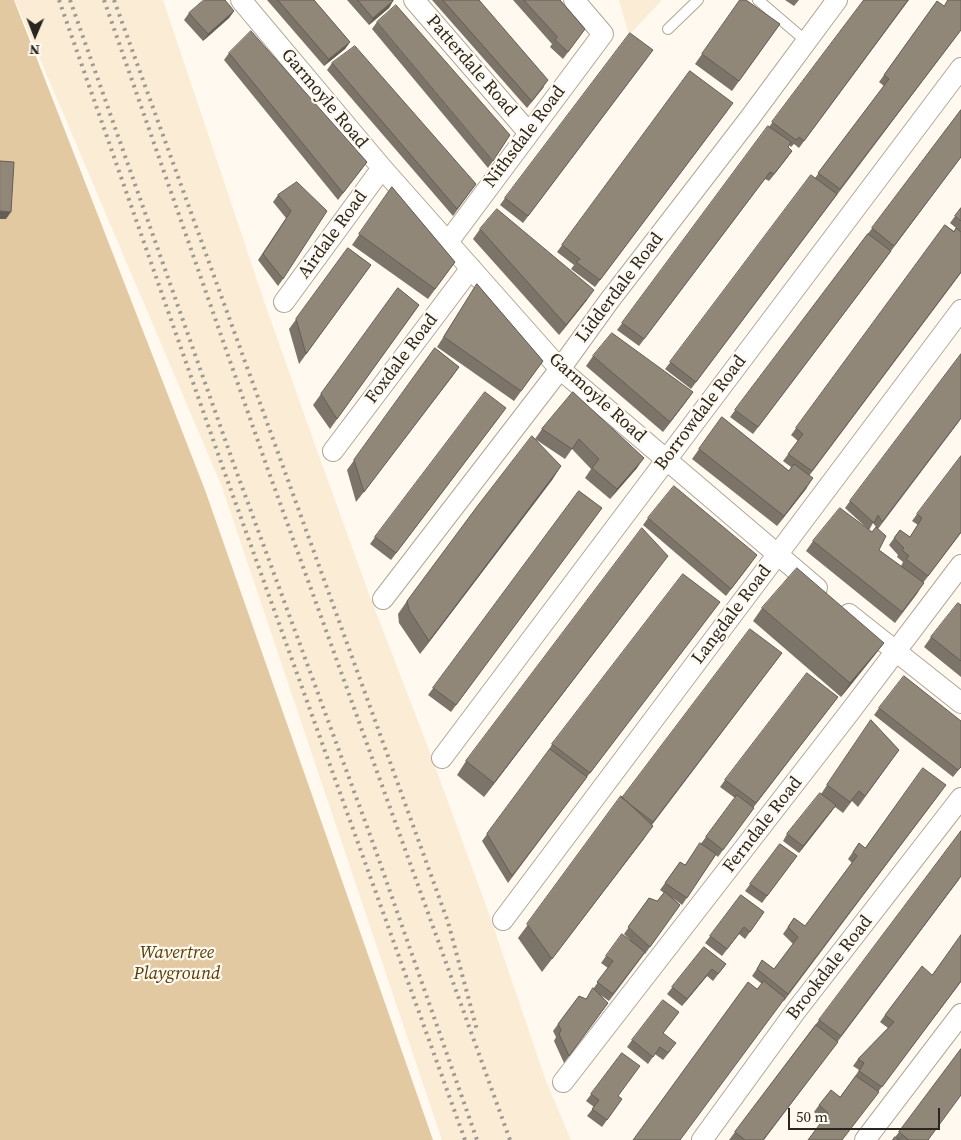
<!DOCTYPE html>
<html>
<head>
<meta charset="utf-8">
<style>
	body { margin:0 }
	#map { position:relative; width:961px; height:1140px; overflow:hidden; background:#fff9f0; font-family:"Source Serif 4",serif }
	canvas { display:block }
	.north { position:absolute; left:10px; top:10px; width:50px; height:50px; -webkit-text-stroke:4px #fff9f0; paint-order:stroke; rotate:181deg; font-size:14px; font-weight:700; line-height:20px; text-align:center; color:#29251f }
	.north::after { content:''; display:block; margin:auto; width:18px; height:22px; background:#29251f; clip-path:polygon(50% 0,100% 100%,50% 72%,0 100%) }
	.scale { position:absolute; left:788px; top:1108px; width:152px; height:22px; box-sizing:border-box; border:2px solid #29251f; border-top:0; padding-left:6px; font-size:15px; line-height:18px; white-space:nowrap; color:#29251f; -webkit-text-stroke:4px #fff9f0; paint-order:stroke }
</style>
</head>
<body>
<div id="map">
<canvas width="961" height="1140"></canvas>
<div class="north">N</div>
<div class="scale">50 m</div>
</div>
<script>
const ctx = document.querySelector('canvas').getContext('2d');
ctx.lineJoin = 'round';
function fillPath(path, color) { ctx.fillStyle = color; ctx.fill(path, 'evenodd'); }
function stroke(path, color, width, dash) { ctx.strokeStyle = color; ctx.lineWidth = width; ctx.lineCap = dash ? 'butt' : 'round'; ctx.setLineDash(dash || []); ctx.stroke(path); }
function label(font, color, halo, rows, align = 'center') {
  ctx.font = font + ' "Source Serif 4",serif'; ctx.lineWidth = 4.5; ctx.setLineDash([]); ctx.textBaseline = 'middle'; ctx.strokeStyle = halo; ctx.fillStyle = color; for (const [text, x, y, turn = 0] of rows) {
    ctx.save(); ctx.translate(x, y); ctx.rotate((+turn || 0) * Math.PI / 180); ctx.textAlign = isNaN(turn) ? turn : align; if (halo) ctx.strokeText(text, 0, 0); ctx.fillText(text, 0, 0); ctx.restore();
  }
}
const built = new Path2D(`
	M15 0H163L265 304 315 445 369 594 426 742 488 911 546 1081 571 1140H442L222 487Z
	M619 0H662L629 35Z`);
const green = new Path2D(`
	M0 0H14L205 490 433 1140H0Z`);
const service = new Path2D(`
	M758 0 806 41
	M668 29 698 0`);
const minor = new Path2D(`
	M241 0 382 168 560 369 817 588
	M414 0 528 132
	M448 242 603 34 574 0
	M284 302 382 168
	M333 451 471 268
	M383 599 560 369 609 301 749 119 837 0
	M849 614 961 703
	M442 758 961 68
	M503 920 961 310
	M563 1082 849 713 961 565
	M702 1140 795 1012 961 798
	M865 1140 961 1014`);
const rail = new Path2D(`
	M59 0 223 468 465 1140
	M70 0 234 465 373 843 477 1140
	M104 0 267 467 510 1140
	M114 0 448 922 477 1030`);
const wall = new Path2D(`
	M267 0H314L350 42 345 49 324 66Z
	M347 0H393V1L389 8 369 25Z
	M432 0H479L544 87 527 108Z
	M513 0H560L585 29 563 59 550 47 552 44Z
	M740 0 780 24 732 91 695 64Z
	M785 0H799L794 6Z
	M864 0H909L799 148 794 144 791 147 789 145 788 147 792 151 787 158 769 181 765 179 639 346 617 330Z
	M937 1 961 30 691 389 665 369 815 178 884 86 879 82Z
	M234 11 229 18 203 41 184 20 189 13Z
	M377 22 493 161 488 168 372 29Z
	M229 53 367 162 338 200 224 60Z
	M648 57 523 223 500 205 505 198Z
	M332 63 476 184 453 216 327 70Z
	M690 71 728 110 595 287 571 269 574 265 557 252Z
	M961 110V157L891 251 886 258 753 434 730 417Z
	M297 182 283 279 278 286 258 260 286 218 273 202 278 195Z
	M392 187 455 262 428 299 352 245Z
	M961 208V273L809 476 806 489 777 526 692 459 722 417 789 471 791 467 783 461 798 441 791 435 945 225 954 231 956 228 950 223Z
	M480 229 587 300 559 335 473 239Z
	M348 248 371 265 299 364 289 329Z
	M477 284 543 361 514 401 437 347Z
	M398 288 419 305 330 429 313 405Z
	M435 348 459 367 356 502 347 470Z
	M593 356 693 392 663 432 586 366Z
	M573 392 637 468 610 499 585 478 591 469 572 449 565 459 535 439 542 429Z
	M501 415 391 560 370 544 375 537Z
	M961 419 878 529 879 550 901 566 903 562 897 557 898 555 889 545 900 530 910 537 918 525 912 521 917 514 961 533 923 583 917 594 895 623 806 551 813 541 872 532 876 527 873 523 869 530 845 508 850 501Z
	M561 466 552 480 420 654 399 623 398 614 407 601Z
	M579 491 602 508 451 712 428 695Z
	M648 518 752 562 726 596 643 525Z
	M658 569 484 797 457 775 466 761Z
	M720 602 587 777 508 883 482 841 548 752 552 744Z
	M961 605V677L924 647 931 637Z
	M762 608 884 643 874 656 841 697 753 621Z
	M782 653 652 825 643 840 542 972 518 938 622 798Z
	M838 697 753 808 718 857 716 855 682 905 673 898 680 905 645 954V953L609 1001 596 992 608 1003 564 1063 554 1041 556 1037 553 1031 579 996 586 999 608 968 601 963 606 956 631 941 624 934 649 898 657 901 664 893 660 890 680 862 685 865 735 798 720 787 725 780Z
	M879 708 961 721V767L953 777 874 715Z
	M871 720 899 750 858 807 852 801 843 813 835 807 799 853 783 841 787 834 821 794Z
	M941 792 784 1001 757 989 762 984 752 976 758 967 762 960 774 969 793 944 783 934 794 918 805 926 852 863 848 859 859 843 865 848Z
	M780 844 797 856 762 903 745 891Z
	M961 877 764 1140H729L819 1020Z
	M741 895 764 912 745 939 739 934 722 956 705 943Z
	M704 947 726 964 713 981 707 976 682 1006 667 994Z
	M932 975 961 982 878 1092 823 1120 814 1112 819 1105 840 1097 854 1078 859 1070 853 1066 858 1059 888 1028 880 1022 885 1015Z
	M679 1012 663 1033 671 1050 663 1060 655 1054 648 1064 627 1047 632 1040Z
	M961 1049 928 1140H893Z
	M622 1053 618 1096 622 1099 602 1127 587 1116 594 1107 586 1101Z`);
const shadedWall = new Path2D(`
	M393 1 389 8 369 25 373 18Z
	M234 11 229 18 203 41 208 34Z
	M350 42 345 49 324 66 329 59Z
	M792 151 787 158 769 181 774 174Z
	M0 211 11 212 6 219H0Z
	M594 290 587 300 559 335 566 325Z
	M459 367 452 377 356 502 364 492Z
	M693 392 686 402 663 432 670 422Z
	M644 458 637 468 610 499 617 489Z
	M561 466 552 480 420 654 429 641Z
	M813 478 806 489 777 526 784 516Z
	M668 556 658 569 484 797 494 783Z
	M884 643 874 656 841 697 850 683Z
	M836 805 831 812 799 853 803 846Z
	M653 826 643 840 542 972 552 959Z
	M712 969 707 976 682 1006 687 999Z`);
const building = new Path2D(`
	M204 0H225L234 11 208 34 189 13Z
	M278 0H314L350 42 329 59Z
	M358 0H393V1L373 18Z
	M443 0H479L548 80 532 101Z
	M524 0H560L585 29 568 52 555 40 557 37Z
	M740 0H746L780 24 739 81 702 54Z
	M864 0H908L804 141 799 137 796 140 772 122Z
	M948 0H961V30L840 189 818 173 889 79 884 75 937 1 944 6Z
	M396 5 510 135 493 161 377 22Z
	M251 31 367 162 343 193 229 53Z
	M630 33 653 50 528 216 505 198Z
	M355 46 476 184 457 209 332 63Z
	M690 71 733 103 600 280 576 262 580 259 562 245Z
	M961 110V157L894 246 872 228Z
	M768 126 791 142 788 147 792 151 774 174 770 172 644 339 622 323Z
	M0 161 14 162 11 212 0 211Z
	M811 175 837 194 696 382 670 362Z
	M297 182 327 211 283 279 263 254 291 211 278 195Z
	M392 187 455 262 435 289 359 234Z
	M961 208V221L955 216Z
	M497 209 594 290 566 325 480 229Z
	M945 225 954 232 956 228 961 232V272L812 471 788 454 803 434 796 428Z
	M868 234 891 251 758 427 735 410Z
	M348 248 371 265 306 354 296 319Z
	M477 284 543 361 521 391 444 337Z
	M398 288 419 305 337 419 321 394Z
	M612 333 693 392 670 422 593 356Z
	M435 348 459 367 364 492 354 460Z
	M961 354V418L882 522 878 515 874 523 850 501Z
	M485 392 506 408 396 553 375 537Z
	M573 392 644 458 617 489 592 468 599 459 579 439 572 449 542 429Z
	M722 417 789 471 794 464 813 478 784 516 699 449Z
	M532 436 561 466 429 641 409 610 407 601 476 508Z
	M961 456V532L928 576 906 559 909 556 902 550 904 548 894 538 900 530 910 537 922 518 917 514Z
	M674 486 757 555 731 589 648 518Z
	M579 491 602 508 456 705 433 688Z
	M840 508 872 532 876 527 886 536 879 550 924 583 902 612 813 541Z
	M642 528 668 556 494 783 466 761Z
	M797 568 884 643 850 683 762 608Z
	M683 574 720 602 590 773 552 744Z
	M958 603 961 605V661L931 637Z
	M750 629 782 653 653 822 622 798Z
	M807 673 838 697 756 803 725 780Z
	M904 676 961 721V767L958 770 879 708Z
	M871 720 899 750 865 796 859 791 850 802 827 785Z
	M550 749 587 777 512 876 487 834Z
	M923 768 946 785 788 994 757 969 762 960 774 969 798 937 788 927 794 918 805 926 857 856 853 852 859 843 865 848Z
	M820 793 836 805 803 846 787 834Z
	M737 795 754 808 723 850 706 837Z
	M621 796 653 826 552 959 527 924Z
	M961 831V876L841 1036 819 1020Z
	M700 843 716 854 687 898 665 883 680 862 685 865Z
	M780 844 797 856 767 896 750 884Z
	M665 892 680 905 650 947 628 927 649 898 657 901Z
	M741 895 764 912 750 932 744 927 727 949 710 936Z
	M622 934 645 952 613 994 597 982 613 961 606 956Z
	M961 935V981L882 1087 859 1071 864 1063 858 1059 894 1022 885 1015 922 966 932 975Z
	M704 947 726 964 718 974 712 969 687 999 672 987Z
	M764 981 785 998 680 1140H633L748 982 757 989Z
	M593 988 608 1003 569 1056 559 1034 561 1030 558 1024 579 996 586 999Z
	M663 1000 679 1012 663 1033 676 1043 668 1053 660 1047 653 1057 632 1040Z
	M816 1025 838 1042 763 1140H745L735 1132Z
	M961 1049V1095L928 1140H909L899 1132Z
	M622 1053 640 1066 618 1096 622 1099 607 1120 592 1109 599 1100 591 1094Z
	M856 1076 879 1092 842 1140H808L828 1113 819 1105 831 1090 840 1097Z
	M895 1137 900 1140H893Z`);
const streetNames = [
	["Patterdale Road",471,66,49],
	["Garmoyle Road",324,99,50],
	["Nithsdale Road",525,137,-53],
	["Airdale Road",333,235,-54],
	["Lidderdale Road",620,288,-53],
	["Foxdale Road",402,359,-53],
	["Garmoyle Road",597,398,42],
	["Borrowdale Road",701,413,-53],
	["Langdale Road",732,615,-53],
	["Ferndale Road",763,825,-52],
	["Brookdale Road",830,968,-52]
];
const parkNames = [
	["Wavertree",177,953],
	["Playground",177,974]
];
fillPath(built, '#faecd5');
fillPath(green, '#e2c9a1');
stroke(service, '#afa697', 12);
stroke(minor, '#afa697', 22);
stroke(service, '#fff', 10);
stroke(minor, '#fff', 20);
stroke(rail, '#9e9991', 4, [2.5, 5]);
fillPath(wall, '#7c7468');
fillPath(shadedWall, '#655e55');
fillPath(building, '#908779');
stroke(building, '#655e55', 1);
label('18px', '#29251f', '#fff9f0', streetNames);
label('italic 18px', '#573d05', '#fff9f0', parkNames);
</script>
</body>
</html>
